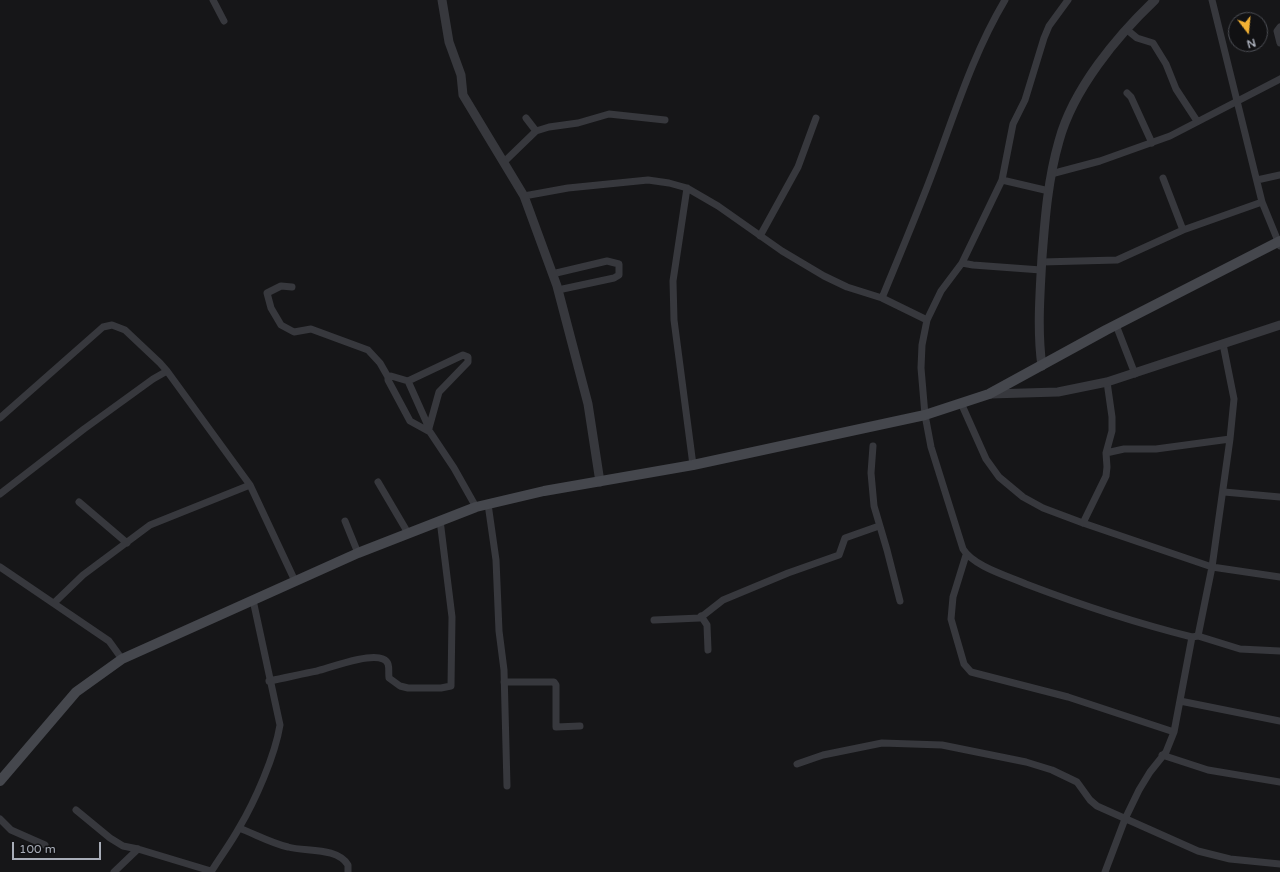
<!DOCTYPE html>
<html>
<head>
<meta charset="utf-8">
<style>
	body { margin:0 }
	#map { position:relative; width:1280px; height:872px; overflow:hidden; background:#161618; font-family:"Varela Round",sans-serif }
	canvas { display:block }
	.north { position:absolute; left:1228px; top:12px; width:40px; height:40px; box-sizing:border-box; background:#111113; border:1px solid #4d4f55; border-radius:50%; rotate:164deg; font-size:11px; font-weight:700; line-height:16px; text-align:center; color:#a8adb8 }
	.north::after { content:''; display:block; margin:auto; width:14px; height:18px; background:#f2b134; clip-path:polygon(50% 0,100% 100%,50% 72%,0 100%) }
	.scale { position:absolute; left:12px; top:842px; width:89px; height:18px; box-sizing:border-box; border:2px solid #a8adb8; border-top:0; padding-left:5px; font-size:12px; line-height:14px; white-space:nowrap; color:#a8adb8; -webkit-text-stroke:3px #111113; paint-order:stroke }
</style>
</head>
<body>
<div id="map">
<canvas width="1280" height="872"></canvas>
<div class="north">N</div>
<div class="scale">100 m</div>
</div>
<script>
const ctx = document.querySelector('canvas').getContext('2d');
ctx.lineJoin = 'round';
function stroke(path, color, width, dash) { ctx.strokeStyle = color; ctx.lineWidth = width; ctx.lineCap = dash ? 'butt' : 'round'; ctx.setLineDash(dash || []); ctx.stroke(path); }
const minor = new Path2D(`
	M213 0 224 21
	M1068 0 1049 26 1044 38 1025 100 1013 124 1002 180 962 263 941 291 927 320 922 345 921 368 925 415 931 447 963 549C973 566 1008 576 1026 584 1081 605 1136 623 1192 637L1198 636 1240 649 1280 651
	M1212 0 1262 202 1280 246
	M1280 27 1277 31 1280 43
	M1126 29 1137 38 1153 43 1166 64 1176 89 1197 121
	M1127 93 1131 97 1152 143
	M526 118 536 131
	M504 162 536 131 549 127 578 123 609 114 665 120
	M1051 174 1100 161 1170 136 1280 79
	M1163 178 1183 230
	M1002 180 1049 191
	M1257 180 1280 175
	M687 188 673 281 674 320 693 465
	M524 196 568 188 648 180 669 183 687 188 718 206 782 251 824 276 847 287 882 298 927 320
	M760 236 798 167 816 118
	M1042 262 1117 260 1183 230 1262 202
	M962 263 973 265 1041 270
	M552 274 607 261 619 264V275L614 278 558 290
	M292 287 281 286 267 293 271 308 281 325 294 332 311 329 368 350 380 363 388 377
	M882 298C898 259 914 221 929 182 953 120 971 57 1005 0
	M1116 325 1135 374
	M408 381 463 355 468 357V362L439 392 429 428
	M961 403 986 459 999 477 1023 497 1043 508 1083 523 1212 567 1280 577
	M0 418 103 327 112 325 125 330 160 363 167 371 250 485 295 581
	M429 428 408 381 391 376 388 377V380L410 421 430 432 454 468 476 507
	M873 446 871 473 874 506 887 550 900 601
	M1106 453 1124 449H1156L1230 439
	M378 482 408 533
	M1224 492 1280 497
	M0 494 84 429 153 379 167 371
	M79 502 127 543
	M488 504 496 560 499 631 504 670 507 786
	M345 521 358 553
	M1083 523 1106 476 1107 467 1106 453 1112 431V417L1107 382
	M966 555 953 597 951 619 964 664 971 672 1068 697 1174 732
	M0 567 109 641 122 659
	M54 603 83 575 150 525 250 485
	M701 616 707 625 708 650
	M654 620 700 618 723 600 788 573 839 555 845 538 879 526
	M1198 636 1212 567 1230 439 1234 399 1223 344
	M269 681C285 678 301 674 317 671 332 667 369 653 383 659 391 662 388 671 389 678L400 686 408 688H441L451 686 452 617 440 520
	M504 682H554L556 685V727L580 726
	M1180 701 1280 721
	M1162 755 1208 770 1280 782
	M797 764 823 755 882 743 942 745 1026 762 1052 770 1077 782 1090 800 1097 806 1198 851 1230 859 1280 864
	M76 810 110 838 123 846 138 849 211 871
	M0 819 11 830 45 845
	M239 828C255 834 271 843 288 847 306 852 337 847 348 865V872
	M114 872 138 849
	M211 872C220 857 231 843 239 828 255 801 275 756 280 725L253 600
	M1105 872 1125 819 1139 790 1150 772 1166 752 1174 732 1192 637`);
const tertiary = new Path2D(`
	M442 0 449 42 461 75 463 95 524 196 557 286 588 404 600 482
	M1042 366C1037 331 1040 293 1042 257 1045 218 1048 179 1059 141 1073 89 1117 36 1155 0
	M990 394 1058 392 1107 382 1280 325`);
const secondary = new Path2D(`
	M0 781 76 692 122 659 358 553 476 507 544 491 693 465 925 415 989 394 1106 330 1280 241`);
stroke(minor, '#37383d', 7);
stroke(tertiary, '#37383d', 9);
stroke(secondary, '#45474d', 10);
</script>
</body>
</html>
